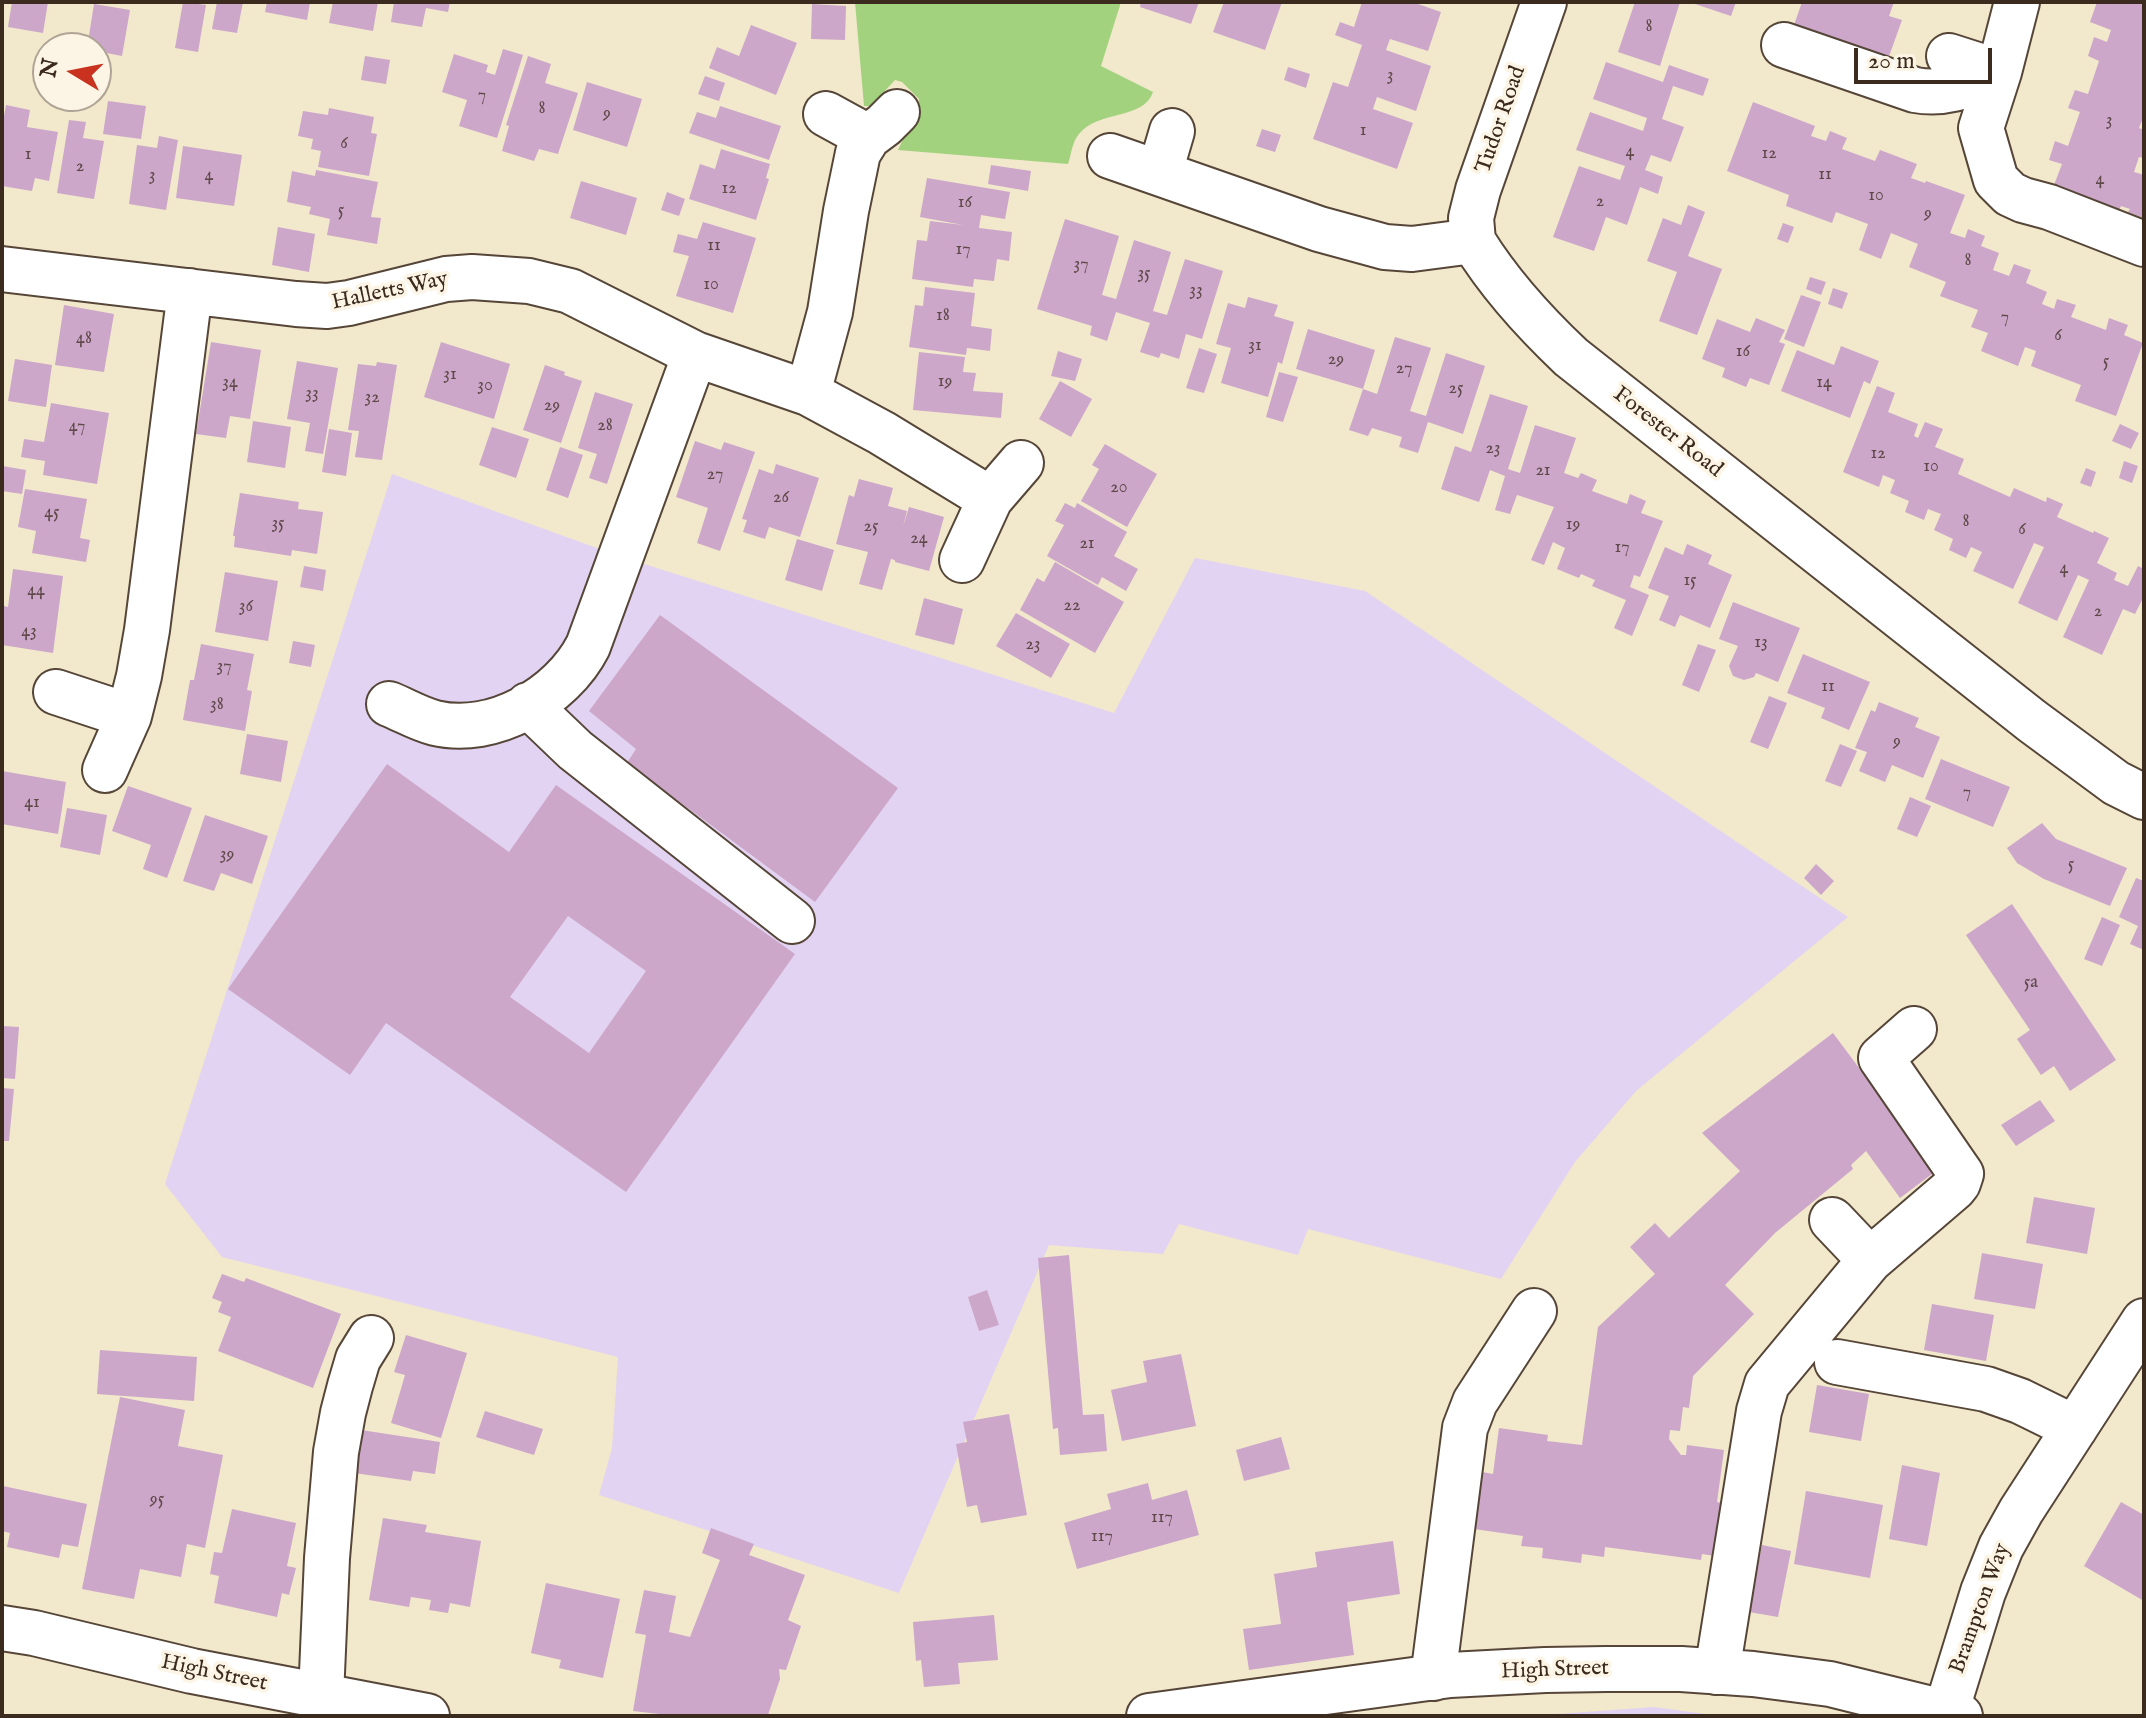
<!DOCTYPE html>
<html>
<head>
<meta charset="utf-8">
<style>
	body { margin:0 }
	#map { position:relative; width:2146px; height:1718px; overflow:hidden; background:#f2e8cc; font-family:"IM FELL English",serif }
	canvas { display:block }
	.frame { position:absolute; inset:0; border:4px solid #3b2a1e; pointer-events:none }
	.north { position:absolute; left:32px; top:32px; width:80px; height:80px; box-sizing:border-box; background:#fcf5e5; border:2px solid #afa495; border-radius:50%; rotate:280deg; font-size:22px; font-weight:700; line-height:32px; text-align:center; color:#3b2a1e }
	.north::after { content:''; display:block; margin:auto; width:28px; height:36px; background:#c8321e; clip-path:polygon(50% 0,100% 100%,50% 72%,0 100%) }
	.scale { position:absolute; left:1854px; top:48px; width:138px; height:36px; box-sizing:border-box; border:4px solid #3b2a1e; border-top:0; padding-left:10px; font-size:24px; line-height:28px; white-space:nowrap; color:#3b2a1e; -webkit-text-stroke:6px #fcf5e5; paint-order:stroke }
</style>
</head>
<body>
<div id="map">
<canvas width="2146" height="1718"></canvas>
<div class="frame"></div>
<div class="north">N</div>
<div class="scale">20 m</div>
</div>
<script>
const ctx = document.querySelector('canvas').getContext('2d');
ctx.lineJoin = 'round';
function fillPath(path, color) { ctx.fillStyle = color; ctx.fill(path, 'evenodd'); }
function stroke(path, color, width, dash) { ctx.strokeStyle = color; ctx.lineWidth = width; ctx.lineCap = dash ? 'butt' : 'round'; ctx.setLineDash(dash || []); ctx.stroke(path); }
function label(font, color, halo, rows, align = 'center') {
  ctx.font = font + ' "IM FELL English",serif'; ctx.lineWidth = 7; ctx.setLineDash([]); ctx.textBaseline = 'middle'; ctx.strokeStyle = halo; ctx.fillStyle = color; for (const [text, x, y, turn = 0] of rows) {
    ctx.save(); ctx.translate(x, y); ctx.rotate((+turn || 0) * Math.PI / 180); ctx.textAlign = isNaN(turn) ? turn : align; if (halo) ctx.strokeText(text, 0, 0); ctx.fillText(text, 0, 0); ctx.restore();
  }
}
const built = new Path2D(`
	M392 474 619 556 1114 713 1195 558 1365 591 1848 917 1636 1091 1575 1162 1501 1279 1308 1229 1298 1255 1179 1224 1163 1254 1049 1245 899 1593 599 1495 612 1448 618 1357 222 1257 165 1184Z
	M1654 1707 1720 1716H1530Z`);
const green = new Path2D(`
	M855 2H1121L1101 66 1153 92C1144 120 1098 110 1079 134 1072 142 1071 155 1068 164L898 150 917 109 919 99 902 82 895 80 871 106H864Z`);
const building = new Path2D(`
	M12 2H48L43 33 8 27Z
	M183 2 206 5 198 52 175 48Z
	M217 2H243L237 33 212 29Z
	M267 2H310L307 20 265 12Z
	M333 2H378L373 31 329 23Z
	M394 2H450L448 12 426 8 422 27 391 22Z
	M1141 2H1199L1191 24 1140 7Z
	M1224 2H1282L1265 50 1213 32Z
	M1362 2H1419L1418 4 1441 12 1428 51 1390 39 1386 50 1431 66 1416 111 1377 97 1373 109 1413 123 1397 169 1313 139 1333 82 1348 87 1362 45 1335 35 1340 22 1354 27Z
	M1635 2H1680L1660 66 1618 52Z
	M1689 2H1736L1731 16Z
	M1802 2H1894L1889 16 1902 20 1887 62 1793 28Z
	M2097 2H2144V115L2139 128 2144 130V158L2139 157 2134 172 2144 175V218L2128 212 2130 209 2121 206 2116 217 2061 197 2064 189 2054 185 2062 164 2049 160 2055 141 2068 146 2080 112 2068 108 2075 90 2088 94 2099 61 2088 56 2094 37 2107 42 2111 30 2090 22Z
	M94 4 130 10 122 56 96 51V48H87Z
	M812 4 846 6 845 40 811 39Z
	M751 25 797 43 776 95 709 68 717 47 739 56Z
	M503 49 523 55 497 138 459 126 467 100 442 92 454 54 488 65 486 72 495 75Z
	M365 56 390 60 386 84 361 80Z
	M528 56 551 64 545 83 578 93 558 154 539 149 534 161 502 151 509 126 506 125Z
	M1606 62 1663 82 1669 65 1709 79 1703 96 1673 86 1662 119 1684 127 1671 162 1651 155 1645 170 1663 177 1658 194 1640 187 1627 225 1606 217 1594 251 1553 237 1579 166 1620 180 1625 166 1576 150 1590 112 1643 131 1647 118 1593 99Z
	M1288 67 1310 74 1306 88 1284 80Z
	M705 76 725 83 719 101 698 94Z
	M587 82 642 99 627 147 573 130Z
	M108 101 146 106 141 139 103 134Z
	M1753 102 1815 126 1811 136 1826 141 1830 131 1847 138 1842 149 1875 161 1880 150 1917 164 1911 178 1925 183 1926 181 1965 195 1950 233 1965 238 1968 229 1985 236 1981 246 1999 253 1993 270 2009 276 2014 264 2031 270 2026 283 2047 292 2042 304 2054 309 2057 299 2076 305 2071 317 2106 330 2109 318 2128 325 2124 335 2143 343 2116 416 2075 401 2081 385 2031 366 2036 351 2025 347 2018 366 1981 351 1988 333 1971 327 1978 310 1940 296 1946 282 1909 267 1918 244 1891 233 1881 259 1859 250 1868 224 1836 212 1832 223 1786 206 1789 195 1727 171Z
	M6 105 30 110 27 127 58 132 49 181 35 178 32 191 2 186V128Z
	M720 106 781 126 769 160 689 133 697 112 716 118Z
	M329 108 374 117 371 133 377 134 369 176 318 167 321 151 311 149 313 139 298 136 303 111 328 115Z
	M69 120 86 122 83 138 104 141 94 199 57 193Z
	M1262 129 1281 135 1275 152 1256 146Z
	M159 136 178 140 166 210 129 204 137 145 157 148Z
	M183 146 242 155 234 206 176 198Z
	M721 149 770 164 766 178 769 179 756 220 689 199 700 164 715 169Z
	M991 165 1031 171 1028 191 988 184Z
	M316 170 378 182 371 217 381 218 377 244 327 235 330 219 309 214 311 207 287 202 292 171 315 176Z
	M927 178 1010 192 1005 219 981 215 979 228 1012 232 1009 261 997 259 994 281 974 279 973 287 912 279 917 240 927 241 930 221 963 225 920 217Z
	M581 181 637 198 626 235 570 218Z
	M667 192 685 199 679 216 661 210Z
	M1688 205 1705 212 1688 256 1722 269 1697 335 1659 321 1677 272 1647 261 1663 218 1681 225Z
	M1065 219 1119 236 1102 295 1116 299 1134 240 1171 252 1153 311 1167 315 1185 259 1223 271 1202 339 1186 334 1179 359 1161 353 1159 358 1140 352 1150 323 1116 312 1107 341 1090 335 1092 326 1037 309Z
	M703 222 756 238 733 313 676 296 689 256 673 252 678 234 697 239Z
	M1783 223 1794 227 1788 243 1777 239Z
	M278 227 315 234 309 272 272 265Z
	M1810 277 1826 282 1821 295 1806 289Z
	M925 287 975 293 971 326 992 329 990 351 967 348 966 355 909 347 915 305 923 306Z
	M1833 288 1848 293 1842 309 1828 304Z
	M1801 295 1821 302 1804 347 1784 339Z
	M1248 297 1278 305 1274 316 1294 322 1282 364 1278 362 1268 397 1221 383 1231 348 1216 344 1228 303 1245 308Z
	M64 305 114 314 104 372 55 365Z
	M1756 318 1785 330 1779 342 1785 344 1769 385 1750 378 1746 387 1722 377 1725 368 1702 359 1717 319 1750 332Z
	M1308 329 1375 350 1363 389 1377 394 1395 337 1431 348 1410 411 1426 416 1446 353 1485 366 1463 434 1428 422 1418 453 1399 447 1402 437 1372 428 1368 436 1349 430 1363 389 1296 369Z
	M211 342 261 350 250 419 230 416 226 438 196 434Z
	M441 342 510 364 494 419 424 397Z
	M1841 346 1879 361 1870 384 1864 381 1850 418 1781 391 1797 350 1834 365Z
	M1199 348 1217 354 1204 393 1186 388Z
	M1058 351 1082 359 1075 381 1051 376Z
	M919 352 965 357 963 372 976 373 973 391 1003 393 1001 418 913 410Z
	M15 359 52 365 46 407 8 401Z
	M297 361 338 368 323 454 305 451 310 423 287 419Z
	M377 362 397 365 382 460 355 457 359 431 348 430 358 364 376 366Z
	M545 365 565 372 564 375 582 381 561 443 523 430Z
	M1279 372 1298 377 1283 422 1266 417Z
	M1060 381 1092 399 1071 437 1039 419Z
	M1877 386 1895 393 1888 412 1918 424 1914 436 1918 438 1925 422 1943 429 1935 447 1964 459 1958 474 2010 497 2014 488 2046 502 2047 497 2063 504 2057 517 2093 533 2094 531 2109 538 2097 563 2117 573 2114 580 2128 586 2138 566 2144 569V596L2135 614 2123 609 2102 655 2063 637 2089 580 2078 575 2057 621 2018 603 2044 547 2034 543 2013 589 1973 571 1982 552 1971 547 1966 558 1949 550 1953 539 1934 530 1941 514 1928 509 1924 520 1905 512 1909 501 1890 493 1895 480 1883 475 1879 487 1843 472Z
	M595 392 633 404 607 484 589 478 597 454 578 448Z
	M1490 394 1528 406 1508 469 1520 473 1535 425 1576 438 1564 473 1578 478 1581 473 1597 480 1592 491 1627 504 1630 494 1646 501 1641 513 1663 521 1640 577 1634 575 1630 587 1649 595 1632 636 1614 628 1626 600 1592 586 1595 580 1581 574 1579 578 1557 569 1565 548 1553 542 1544 565 1531 560 1554 507 1517 495 1510 514 1495 510 1505 476 1490 470 1479 502 1441 489 1455 446 1471 452Z
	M51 403 109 413 97 484 43 475 45 461 21 457 24 439 44 442Z
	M253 421 291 427 285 468 247 462Z
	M2120 424 2139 433 2131 449 2112 441Z
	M492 427 529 439 516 478 479 465Z
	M329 429 352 433 346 476 322 472Z
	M695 441 721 450 724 442 755 452 720 551 697 543 708 508 676 497Z
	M1105 444 1157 474 1127 527 1081 501 1099 469 1092 465Z
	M560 447 583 455 568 498 546 490Z
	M2124 461 2138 466 2132 483 2119 478Z
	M776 464 819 478 800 537 769 527 765 539 743 532 747 520 742 519 759 469 773 474Z
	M2 466 26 470 22 494 2 491Z
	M2086 468 2096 472 2091 487 2080 483Z
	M859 479 893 488 888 506 907 511 903 527 909 507 944 517 929 571 895 562V560L891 559 882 590 859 584 868 552 836 544 849 495 854 497Z
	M25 489 87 499 80 538 90 540 86 562 32 553 36 531 18 527Z
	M240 493 299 502 298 509 323 512 317 554 292 550 291 556 234 547 235 536H233Z
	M1065 503 1075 508 1077 503 1127 532 1114 556 1138 569 1126 591 1102 577 1098 585 1047 556 1064 525 1055 521Z
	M797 539 834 550 822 591 785 580Z
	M1687 544 1712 555 1708 564 1732 575 1710 628 1680 615 1675 627 1659 620 1669 596 1648 588 1665 547 1683 555Z
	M1055 562 1124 602 1095 653 1020 610 1037 578 1044 582Z
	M304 566 326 570 323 591 300 587Z
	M13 569 63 576 53 653 2 645 4 606 8 607Z
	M225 572 278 581 268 641 215 632Z
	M924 598 963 609 954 645 915 635Z
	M1733 602 1800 628 1778 682 1756 673 1754 677 1744 680 1733 676 1729 666 1738 646 1719 639Z
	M1016 613 1070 644 1051 678 996 646Z
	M660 615 898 788 815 902 627 763 636 749 589 711Z
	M293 641 315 645 311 667 289 663Z
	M201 644 254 654 247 690 252 691 245 731 183 720 190 680H194Z
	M1698 644 1716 650 1699 692 1682 685Z
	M1803 654 1870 682 1849 730 1821 718 1825 708 1787 693Z
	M1769 696 1787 703 1768 749 1750 742Z
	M1879 702 1919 718 1915 727 1940 737 1923 778 1892 765 1885 782 1859 771 1867 752 1855 748 1871 710 1875 712Z
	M247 734 288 741 281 782 240 774Z
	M1840 744 1857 751 1841 787 1825 781Z
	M1941 759 2010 787 1993 827 1925 799Z
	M387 764 509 852 556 785 795 954 626 1192 386 1023 350 1075 228 989ZM568 916 646 971 589 1053 510 997Z
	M2 771 66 782 58 834 2 824Z
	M128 786 192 808 167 878 143 869 151 845 112 831Z
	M1910 797 1931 806 1917 837 1897 829Z
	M67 808 107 815 100 855 60 847Z
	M205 815 268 836 252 884 221 873 214 891 183 881Z
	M2042 823 2056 839 2127 868 2110 906 2044 879 2017 863 2007 848Z
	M1816 864 1834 881 1821 895 1804 878Z
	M2136 878 2144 881V950L2130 944 2138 926 2119 917Z
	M2012 904 2116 1060 2070 1091 2054 1066 2041 1075 2017 1039 2030 1030 1966 935Z
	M2102 917 2120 925 2102 966 2084 959Z
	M2 1026 19 1027 15 1079 2 1078Z
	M1833 1033 1936 1171 1900 1198 1866 1151 1851 1165 1853 1169 1775 1233 1725 1285 1754 1314 1693 1376 1689 1408 1683 1407 1680 1431 1670 1430 1669 1439 1681 1455H1686L1687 1445 1724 1450 1717 1502 1729 1504 1721 1557 1702 1554 1701 1560 1605 1547 1604 1557 1582 1554 1581 1563 1542 1558 1543 1548 1521 1546 1523 1536 1474 1529 1482 1472 1493 1474 1499 1428 1548 1435 1547 1441 1582 1445 1598 1327 1655 1274 1630 1247 1655 1223 1669 1238 1740 1171 1702 1133Z
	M2 1088 14 1089 9 1141H2Z
	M2040 1100 2055 1121 2016 1146 2001 1125Z
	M2034 1197 2095 1208 2087 1254 2026 1243Z
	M1982 1253 2043 1264 2035 1309 1974 1299Z
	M1069 1255 1083 1415 1104 1414 1107 1451 1060 1455 1058 1428 1053 1429 1038 1258Z
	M222 1274 244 1282 246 1278 341 1314 313 1388 218 1351 231 1317 218 1312 222 1302 212 1298Z
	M987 1290 999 1325 979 1331 968 1297Z
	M1932 1304 1994 1315 1986 1361 1924 1350Z
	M406 1335 467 1353 441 1438 391 1423 405 1375 394 1372Z
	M100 1350 197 1357 194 1401 97 1394Z
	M1181 1354 1196 1426 1122 1441 1111 1390 1147 1382 1143 1361Z
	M1817 1385 1869 1394 1861 1441 1809 1432Z
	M120 1397 185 1410 178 1446 223 1455 205 1548 187 1544 181 1577 140 1569 134 1599 82 1589Z
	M485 1411 543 1429 534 1455 476 1437Z
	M1009 1414 1027 1515 981 1523 977 1505 967 1507 956 1444 967 1442 963 1422Z
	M361 1430 440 1442 435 1474 413 1471 411 1481 354 1473Z
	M1281 1437 1290 1469 1244 1481 1236 1450Z
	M1902 1465 1940 1473 1927 1546 1889 1539Z
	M1148 1483 1152 1500 1187 1490 1199 1535 1077 1569 1064 1523 1111 1509 1107 1494Z
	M3 1486 87 1504 78 1547 62 1544 59 1558 7 1547 10 1533 2 1531Z
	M1806 1491 1883 1505 1870 1578 1794 1564Z
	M2121 1502 2144 1515V1601L2084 1566Z
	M232 1509 296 1523 287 1566 296 1568 289 1595 282 1593 277 1617 214 1603 219 1576 210 1574 214 1552 222 1553Z
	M383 1518 427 1525 425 1532 481 1541 470 1607 450 1603 448 1613 429 1610 431 1600 411 1597 409 1607 369 1600Z
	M711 1528 754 1544 749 1555 805 1575 788 1620 801 1626 786 1670 779 1669 780 1679 768 1715 677 1716 633 1711 646 1635 635 1633 644 1590 676 1596 669 1632 690 1637 720 1560 702 1553Z
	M1393 1541 1400 1594 1347 1602 1354 1655 1249 1670 1243 1629 1281 1624 1274 1574 1317 1567 1315 1552Z
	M1762 1545 1791 1551 1778 1617 1749 1612Z
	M546 1583 620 1599 603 1678 559 1668 561 1660 531 1653Z
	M994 1615 998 1660 958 1663 960 1684 924 1687 921 1660 916 1661 913 1622Z`);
const minor = new Path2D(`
	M2017 2 1999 72 1981 128 1996 180 2010 194 2023 200 2049 207 2144 244
	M1784 45 1915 90C1948 96 1970 84 1999 72
	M1949 56 1999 72
	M826 114 868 137
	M1110 156 1319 229 1385 247 1412 249 1473 241C1500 285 1534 322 1571 357L2032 721 2116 783 2144 797
	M1160 172 1172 131
	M1473 241 1471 218 1478 190 1544 2
	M2 269 296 304 327 306 349 303 446 279 472 277 529 281 570 291 695 354 808 393 882 433 990 499 962 560
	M808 393 830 312 846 211 858 153 868 137 884 125 897 112
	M990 499 1021 463
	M56 692 129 716
	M389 704C404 710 419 719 435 723 493 737 562 697 588 646L695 354
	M528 705 575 750 792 921
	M105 770 129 716 139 676 147 630 190 291
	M1832 1220 1870 1260
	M1837 1362 1986 1389 2020 1401 2075 1428
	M1717 1672 1759 1411 1767 1384 1870 1260 1954 1188 1958 1183 1961 1174 1881 1058 1914 1029
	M1433 1678 1465 1428 1475 1402 1534 1311
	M321 1696 327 1558 336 1452 343 1413 350 1386 358 1359 371 1338
	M1946 1712 1983 1592 2001 1547 2021 1511 2144 1321`);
const major = new Path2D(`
	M2 1628 34 1633 192 1671 427 1716
	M1149 1716 1450 1675 1545 1670 1606 1669H1681L1753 1674 1830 1684 1960 1716`);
const numberNames = [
	["8",1649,27],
	["3",1390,76],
	["7",482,96],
	["8",542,109],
	["9",607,114],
	["3",2109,121],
	["1",1363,131],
	["6",344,144],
	["4",1630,152],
	["12",1769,154],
	["1",28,155],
	["2",80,167],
	["11",1825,175],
	["3",152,176],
	["4",209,176],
	["4",2100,180],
	["12",729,189],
	["10",1876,196],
	["2",1600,202],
	["16",965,203],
	["5",341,211],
	["9",1928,214],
	["11",714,246],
	["17",963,250],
	["8",1968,261],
	["37",1081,265],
	["35",1144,274],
	["10",711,285],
	["33",1196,291],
	["18",943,316],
	["7",2005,318],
	["6",2058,336],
	["48",84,339],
	["31",1255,346],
	["16",1743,352],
	["29",1336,360],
	["5",2106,362],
	["27",1404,369],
	["31",450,375],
	["19",945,382],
	["34",230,383],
	["14",1824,383],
	["30",485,386],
	["25",1456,389],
	["33",312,394],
	["32",372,398],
	["29",552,406],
	["28",605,426],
	["47",77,427],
	["23",1493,449],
	["12",1878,454],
	["10",1931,467],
	["21",1543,471],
	["27",715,475],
	["20",1119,488],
	["26",781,498],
	["45",52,513],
	["8",1966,522],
	["35",278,524],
	["19",1573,525],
	["25",871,527],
	["6",2022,530],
	["24",919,539],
	["21",1087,544],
	["17",1622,548],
	["4",2064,569],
	["15",1690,581],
	["44",36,591],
	["22",1072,606],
	["36",246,607],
	["2",2098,612],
	["43",29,632],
	["13",1761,643],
	["23",1033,645],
	["37",224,667],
	["11",1828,687],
	["38",217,705],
	["9",1897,742],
	["7",1967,793],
	["41",32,803],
	["39",227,855],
	["5",2071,865],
	["5a",2031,983],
	["95",157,1500],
	["117",1162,1518],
	["117",1102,1537]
];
const streetNames = [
	["Tudor Road",1502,120,-71],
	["Halletts Way",390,292,-12],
	["Forester Road",1667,433,38],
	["Brampton Way",1981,1609,-70],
	["High Street",1555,1671,-2],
	["High Street",214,1674,12]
];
fillPath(built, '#e3d3f2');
fillPath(green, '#a3d27f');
fillPath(building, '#cca7ca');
stroke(minor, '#564638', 48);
stroke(major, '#564638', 48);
stroke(minor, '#fff', 44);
stroke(major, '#fff', 44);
label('18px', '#5f4949', null, numberNames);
label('22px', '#3b2a1e', '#fcf5e5', streetNames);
</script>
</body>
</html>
